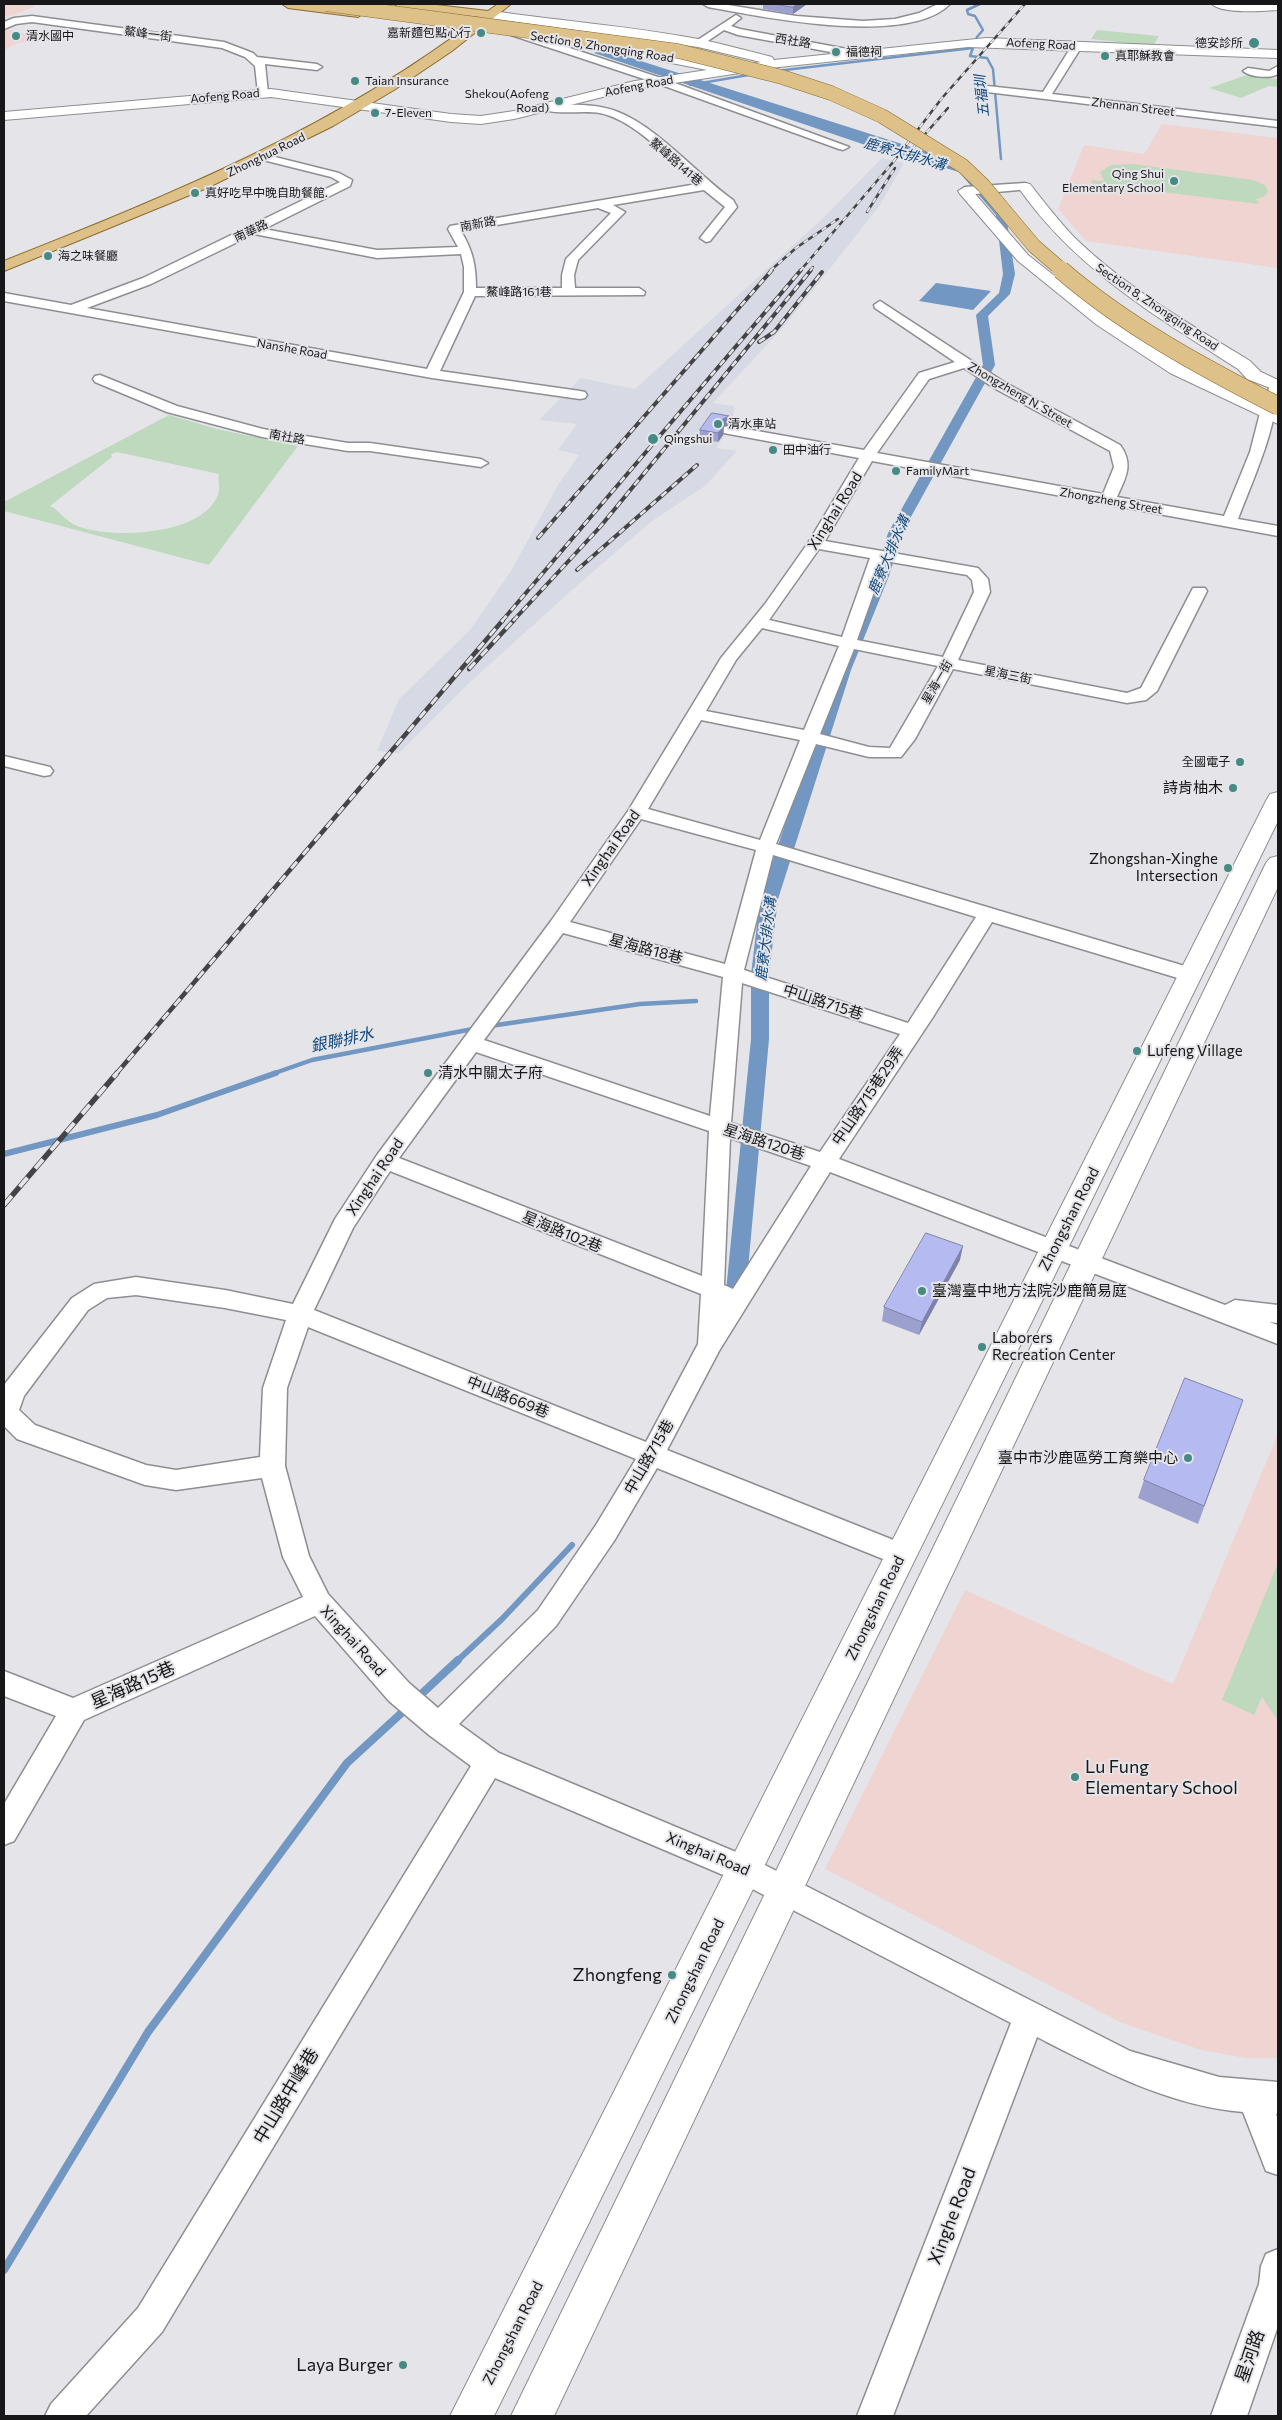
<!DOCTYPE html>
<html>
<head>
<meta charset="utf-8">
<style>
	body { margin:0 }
	#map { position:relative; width:1282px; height:2420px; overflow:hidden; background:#e5e5e9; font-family:Commissioner,sans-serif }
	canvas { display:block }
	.frame { position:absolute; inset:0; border:5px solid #171719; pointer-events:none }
</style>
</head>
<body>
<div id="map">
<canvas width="1282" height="2420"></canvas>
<div class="frame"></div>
</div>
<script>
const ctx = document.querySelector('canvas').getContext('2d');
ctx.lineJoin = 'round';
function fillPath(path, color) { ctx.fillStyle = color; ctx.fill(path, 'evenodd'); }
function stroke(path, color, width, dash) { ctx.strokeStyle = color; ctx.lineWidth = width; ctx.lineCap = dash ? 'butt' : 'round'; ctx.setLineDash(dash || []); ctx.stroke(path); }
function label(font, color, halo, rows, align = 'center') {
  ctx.font = font + ' Commissioner,"Noto Sans TC",sans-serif'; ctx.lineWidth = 4; ctx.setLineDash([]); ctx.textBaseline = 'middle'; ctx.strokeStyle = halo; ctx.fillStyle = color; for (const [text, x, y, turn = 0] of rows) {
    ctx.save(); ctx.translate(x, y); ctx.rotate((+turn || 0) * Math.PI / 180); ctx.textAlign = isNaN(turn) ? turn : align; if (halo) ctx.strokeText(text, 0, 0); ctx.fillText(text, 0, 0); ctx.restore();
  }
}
const built = new Path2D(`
	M882 158 904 163 880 205 787 323 713 403 734 406 733 423 716 448 737 451 705 486 652 521 571 591 468 684 399 753 377 751 399 699 470 630 511 571 558 485 579 455 558 450 577 424 539 420 581 378 635 389 822 219Z`);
const education = new Path2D(`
	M4 4H32L34 7 4 18Z
	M7 29 44 40 18 43 4 50V31Z
	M1162 124 1278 138V268L1086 241 1058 209 1084 145 1144 154Z
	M1278 1434V2058H1246L1201 2050 1122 2023 825 1869 965 1590 1173 1684Z`);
const green = new Path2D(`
	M1097 30 1159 36 1153 46 1091 39Z
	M1247 75 1278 79V87L1269 86 1241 98 1209 88Z
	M1133 164 1253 180 1265 185 1268 191 1265 196 1254 200 1259 201 1258 204 1091 183 1092 180 1104 181 1100 172 1111 165Z
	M169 415 217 429 298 446 209 565 4 511V502ZM117 452 219 474C217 483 222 490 216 499 196 536 111 539 77 526 65 521 57 508 50 506L112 457 111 454Z
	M1278 1563V1721L1262 1697 1254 1715 1222 1700Z`);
const water = new Path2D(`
	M603 49 927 152 941 164 886 152 594 53Z
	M936 283 991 291 973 310 919 301Z`);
const streamFar3 = new Path2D(`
	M980 4 967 10 968 14 975 16 983 30 977 37 970 56 987 58 993 69 1001 159
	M776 71 973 48
	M690 85 754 74`);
const streamFar2 = new Path2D(`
	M490 1026 640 1004 696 1001
	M272 1074 312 1060 478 1028`);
const streamFar1 = new Path2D(`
	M4 1154 157 1115 276 1073
	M457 1661 502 1619 572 1545`);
const stream = new Path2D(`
	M416 1699 458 1660
	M4 2270 148 2032 347 1763 408 1707`);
const canal = new Path2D(`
	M915 153 967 168 1006 215 1015 274 1010 294 988 316 995 365 902 533 889 576 851 670 778 899 769 975V1039L746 1291 743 1297 736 1299 729 1297 726 1291 751 1039V975L760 899 837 670 875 576 888 533 983 365 976 315 999 293 1003 274 996 215 959 172 911 158V154Z`);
const minor = new Path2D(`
	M703 4H722L796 16 863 21 895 19 919 13 938 4H950C908 47 762 17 708 7Z
	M736 15 741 18 731 26 740 29 863 52 868 55 863 58 738 35 724 30 702 45 693 43Z
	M32 16 224 42 253 53 257 57 317 64 322 67 317 70 265 64 268 93 263 96 258 93 255 66 245 57 222 48 32 22 16 24 4 29V22L14 18Z
	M512 29 664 79 849 147 843 150 839 149 656 83 508 34V30Z
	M1077 43 1082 46 1052 94 1278 121V127L987 92 982 89 987 86 1043 92 1073 44Z
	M1278 66V74C1270 79 1250 77 1243 71L1248 68 1269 71Z
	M549 105C572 105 596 103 618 112 657 127 698 175 733 200L737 207 710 241 706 242 700 238 725 207 704 190 613 205 625 212 578 260 574 275 575 288H639L645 292 644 295 475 296 440 371 580 391 585 392 587 395 585 398 580 399 432 378 4 301V293L71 305 143 278 340 182 331 177 259 159V155L263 154 339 173 352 180 350 186 264 229 377 250 458 247 448 229 450 226 697 184C671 161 635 120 600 113 582 110 562 115 545 110L544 108ZM598 208 611 213 566 259 562 275V288H476C476 266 473 251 461 231ZM254 234 377 258 461 254 464 267V292L427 369 87 308 151 284Z
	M1025 183 1029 185V189L965 195 959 191 965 187Z
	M880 301 1004 382 1120 445C1134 464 1126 477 1117 497L1224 516 1250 452 1260 413 1271 383 1278 379C1278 427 1255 474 1238 519L1278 526V536L872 461 825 541 978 568 988 579 990 592 958 660 1127 693 1141 688 1193 588H1205L1207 591 1157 691 1146 700 1127 703 953 669 915 739 901 757H869L816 744 776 844 1198 970 1201 975 1198 980 1191 982 992 922 933 1017 839 1159 1225 1305 1235 1300 1278 1305V1323L1269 1322 1278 1325V1344L830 1172 719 1351 667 1450 911 1547 915 1555 911 1563 902 1566 893 1563 657 1468 614 1541 556 1626 459 1724 499 1753 755 1860 1130 2051 1219 2077 1278 2082V2114H1276L1278 2119V2175L1266 2171 1243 2112C1169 2106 1102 2070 1037 2037L893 2416H857L1011 2023 735 1880 495 1778 162 2332 86 2416H45L51 2404 138 2308 471 1766 429 1735 389 1701 315 1616 84 1720 14 1841 4 1845V1804L56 1716 4 1696V1671L73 1698 303 1597 283 1557 262 1478 176 1490 145 1485 17 1439 4 1426V1385L72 1298 94 1284 136 1277 225 1290 293 1304 335 1219 377 1155 551 921 628 811 721 658 765 604 808 543 859 458 729 434 724 433 722 430 724 427 729 426 864 450 919 373 955 362 875 308 874 305ZM964 368 994 388 1110 451 1114 467 1103 494 877 453 929 379ZM819 549 870 558 842 637 769 620ZM885 561 967 575 972 580 974 592 943 657 857 640ZM762 628 839 646 804 730 706 711 736 660ZM854 649 938 666 890 748 869 747 820 734ZM701 720 800 740 760 840 648 809ZM641 819 756 850 725 964 570 922ZM773 855 976 917 908 1023 744 970ZM563 933 723 977 710 1116 484 1040ZM742 983 900 1034 820 1152 731 1123ZM476 1052 709 1131 702 1276 399 1158ZM730 1138 811 1166 733 1289 724 1285ZM390 1171 701 1294 698 1344 646 1442 314 1310 353 1228ZM136 1295 225 1308 286 1320 263 1388 260 1457 176 1470 146 1465 35 1425 19 1410 24 1396 88 1310 107 1298ZM308 1327 636 1459 596 1525 538 1610 438 1708 409 1683 328 1594 309 1556 285 1466 287 1388Z
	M100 375 177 406 263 429 348 443H370L481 459 488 463 481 467 370 451H348L262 437 167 412 95 382 93 379 95 376Z
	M4 756 50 767 53 771 50 775 44 776 4 766Z
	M1278 2249V2326L1247 2416H1211L1259 2284 1261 2266 1266 2254Z`);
const tertiary = new Path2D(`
	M1212 4H1278V10C1265 11 1221 14 1212 4Z
	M492 11C560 21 630 26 698 39 723 44 748 51 772 57L774 60 986 38 1278 50V58L968 47 779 67 635 89 514 119 481 124 451 122 271 97 4 120V112L271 89 451 114 481 116 514 111 635 81 707 70 610 51 608 48 614 44 715 64 721 68 761 62 698 47 488 18 486 15Z
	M1025 183 1030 184C1045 203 1060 223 1077 240 1128 289 1190 324 1250 361L1261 372 1278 380V391L1247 379 1238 369C1157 317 1074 268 1018 187Z
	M965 187 970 188 1028 255 1109 319 1182 365 1278 412V424L1170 373 1097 325 1018 261 960 194 958 191Z
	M1278 792V821L494 2416H450L1267 799 1270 794Z
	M1278 856V887L554 2416H511L1266 863 1270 858Z`);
const primary = new Path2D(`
	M282 4H314L358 9 364 13 358 17 288 8Z
	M394 4H428L488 11 498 4H511L452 51 394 90 333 126 207 188 4 271V261C171 195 337 127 480 17L400 8Z`);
const railFar3 = new Path2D(`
	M912 149 948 108
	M867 212 895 168
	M770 271 796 248 838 219
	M800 271 894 161 942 98 1025 4
	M810 271 813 267`);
const railFar2 = new Path2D(`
	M759 342 774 332 822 272
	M538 538 772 270
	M577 570 697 465
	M502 621 801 270
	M513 621 600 527 811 270`);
const railFar1 = new Path2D(`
	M469 669 514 620
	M116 1074 503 620`);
const rail = new Path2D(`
	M4 1205 117 1073`);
const primaryBridgeFar1 = new Path2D(`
	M326 4 678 51 782 77 831 93 882 116 963 166 983 185 1034 246 1063 271`);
const primaryBridge = new Path2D(`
	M1061 270C1126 326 1202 367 1278 406`);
const wall = new Path2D(`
	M763 4H807L793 14 763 9Z
	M729 416 728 424 724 427 723 435 718 442 699 439 700 430Z
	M960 1260 919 1335 882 1321 884 1307Z
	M1243 1400 1198 1524 1138 1498 1144 1480Z`);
const shadedWall = new Path2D(`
	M797 4H807L793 14V7Z
	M729 416 728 424 724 427 723 435 718 442V433L721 420Z
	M963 1246 960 1260 919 1335 922 1322Z`);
const building = new Path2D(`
	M774 4H797L793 7Z
	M712 413 729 416 721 420 724 426 718 433 700 430Z
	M926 1233 963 1246 922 1322 884 1307Z
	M1185 1378 1243 1400 1204 1506 1144 1480Z`);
const markers = [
	[481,33,5,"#458b84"],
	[16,36,5,"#458b84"],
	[1254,43,6,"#458b84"],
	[836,52,5,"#458b84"],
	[1105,56,5,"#458b84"],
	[355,81,5,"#458b84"],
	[559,101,5,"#458b84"],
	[375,113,5,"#458b84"],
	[1174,181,5,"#458b84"],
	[195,193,5,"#458b84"],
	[48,256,5,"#458b84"],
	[718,424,5,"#458b84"],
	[653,439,6,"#458b84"],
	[773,450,5,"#458b84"],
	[896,471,5,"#458b84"],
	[1240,762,5,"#458b84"],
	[1233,788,5,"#458b84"],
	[1228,868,5,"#458b84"],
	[1137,1051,5,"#458b84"],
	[428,1073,5,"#458b84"],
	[922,1291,5,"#458b84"],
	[982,1347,5,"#458b84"],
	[1188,1458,5,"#458b84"],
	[1075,1777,5,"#458b84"],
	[672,1975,5,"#458b84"],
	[403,2365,5,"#458b84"]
];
const farPoinames = [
	["嘉新麵包點心行",471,33,"right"],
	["清水國中",26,36],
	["德安診所",1243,43,"right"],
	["福德祠",846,52],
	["真耶穌教會",1115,56],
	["Taian Insurance",365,81],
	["Shekou(Aofeng",549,94,"right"],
	["Road)",549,108,"right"],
	["7-Eleven",385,113],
	["Qing Shui",1164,174,"right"],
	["Elementary School",1164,188,"right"],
	["真好吃早中晚自助餐館.",205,193],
	["海之味餐廳",58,256],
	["清水車站",728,424],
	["Qingshui",664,439],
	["田中油行",783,450],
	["FamilyMart",906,471],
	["全國電子",1230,762,"right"]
];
const farStreetnames = [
	["鰲峰一街",148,34,7],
	["西社路",793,41,9],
	["Aofeng Road",1041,44,3],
	["Section 8, Zhongqing Road",602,47,9],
	["Aofeng Road",639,86,-11],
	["Aofeng Road",225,96,-5],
	["Zhennan Street",1133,107,7],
	["Zhonghua Road",266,155,-26],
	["鰲峰路141巷",676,162,41],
	["南新路",478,224,-11],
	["南華路",251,231,-25],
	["鰲峰路161巷",519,292],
	["Section 8, Zhongqing Road",1157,307,34],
	["Nanshe Road",292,349,10],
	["Zhongzheng N. Street",1020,395,30],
	["南社路",287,437,10],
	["Zhongzheng Street",1111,501,10],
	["星海三街",1008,675,11],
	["星海一街",937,682,-60]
];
const farWaternames = [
	["五福圳",982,96,-96],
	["鹿寮大排水溝",905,154,16],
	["鹿寮大排水溝",889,555,-67],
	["鹿寮大排水溝",766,939,-83]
];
const streetNames = [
	["Xinghai Road",835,511,-58],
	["Xinghai Road",611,848,-55],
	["星海路18巷",646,949,15],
	["中山路715巷",823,1002,18],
	["中山路715巷29弄",868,1096,-56],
	["星海路120巷",764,1142,18],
	["Xinghai Road",375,1177,-56],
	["Zhongshan Road",1069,1219,-63],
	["星海路102巷",562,1232,22],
	["中山路669巷",508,1397,22],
	["中山路715巷",649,1457,-60],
	["Zhongshan Road",875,1608,-64],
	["Xinghai Road",353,1641,48],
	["Xinghai Road",708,1854,23],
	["Zhongshan Road",695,1971,-64],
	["Zhongshan Road",513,2333,-63]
];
const poiNames = [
	["詩肯柚木",1223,788,"right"],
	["Zhongshan-Xinghe",1218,859,"right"],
	["Intersection",1218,876,"right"],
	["Lufeng Village",1147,1051],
	["清水中關太子府",438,1073],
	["臺灣臺中地方法院沙鹿簡易庭",932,1291],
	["Laborers",992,1338],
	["Recreation Center",992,1355],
	["臺中市沙鹿區勞工育樂中心",1178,1458,"right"]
];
const waterNames = [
	["銀聯排水",342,1040,-12]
];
const nearStreetnames = [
	["星海路15巷",133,1685,-24],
	["中山路中峰巷",286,2096,-59],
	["Xinghe Road",952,2216,-69],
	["星河路",1250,2356,-71]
];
const nearPoinames = [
	["Lu Fung",1085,1767,"left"],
	["Elementary School",1085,1788,"left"],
	["Zhongfeng",662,1975],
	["Laya Burger",393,2365]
];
fillPath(built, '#d7d9e4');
fillPath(education, '#efd4d2');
fillPath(green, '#bed9be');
fillPath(water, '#7197c2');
stroke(streamFar3, '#7197c2', 2.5);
stroke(streamFar2, '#7197c2', 4.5);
stroke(streamFar1, '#7197c2', 6);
stroke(stream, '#7197c2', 8);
fillPath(canal, '#7197c2');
stroke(minor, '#8d8e91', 3);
stroke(tertiary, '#8d8e91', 2);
stroke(primary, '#8a6b2e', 2);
fillPath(minor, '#fff');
fillPath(tertiary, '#fff');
fillPath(primary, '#dec188');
stroke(railFar3, '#444447', 2.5);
stroke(railFar2, '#444447', 4);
stroke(railFar1, '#444447', 4.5);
stroke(rail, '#444447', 5.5);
stroke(railFar3, '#e5e5e9', 2, [5.5]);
stroke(railFar2, '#e5e5e9', 2.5, [7]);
stroke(railFar1, '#e5e5e9', 3, [9]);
stroke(rail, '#e5e5e9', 4, [12]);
stroke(primaryBridgeFar1, '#8a6b2e', 15, []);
stroke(primaryBridge, '#8a6b2e', 19, []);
stroke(primaryBridgeFar1, '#dec188', 14);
stroke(primaryBridge, '#dec188', 18);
fillPath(wall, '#9ca0ce');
fillPath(shadedWall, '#7f82a8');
fillPath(building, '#b5baf0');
stroke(building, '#7f82a8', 1);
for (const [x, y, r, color] of markers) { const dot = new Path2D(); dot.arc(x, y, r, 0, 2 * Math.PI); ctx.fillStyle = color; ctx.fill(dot); stroke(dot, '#e5e5e9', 2); }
label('12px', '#171719', '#e5e5e9', farPoinames, 'left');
label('12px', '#171719', '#e5e5e9', farStreetnames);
label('italic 14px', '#0e477d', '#e5e5e9', farWaternames);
label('15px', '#171719', '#e5e5e9', streetNames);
label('15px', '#171719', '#e5e5e9', poiNames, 'left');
label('italic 16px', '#0e477d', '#e5e5e9', waterNames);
label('18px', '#171719', '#e5e5e9', nearStreetnames);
label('18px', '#171719', '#e5e5e9', nearPoinames, 'right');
</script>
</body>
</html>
